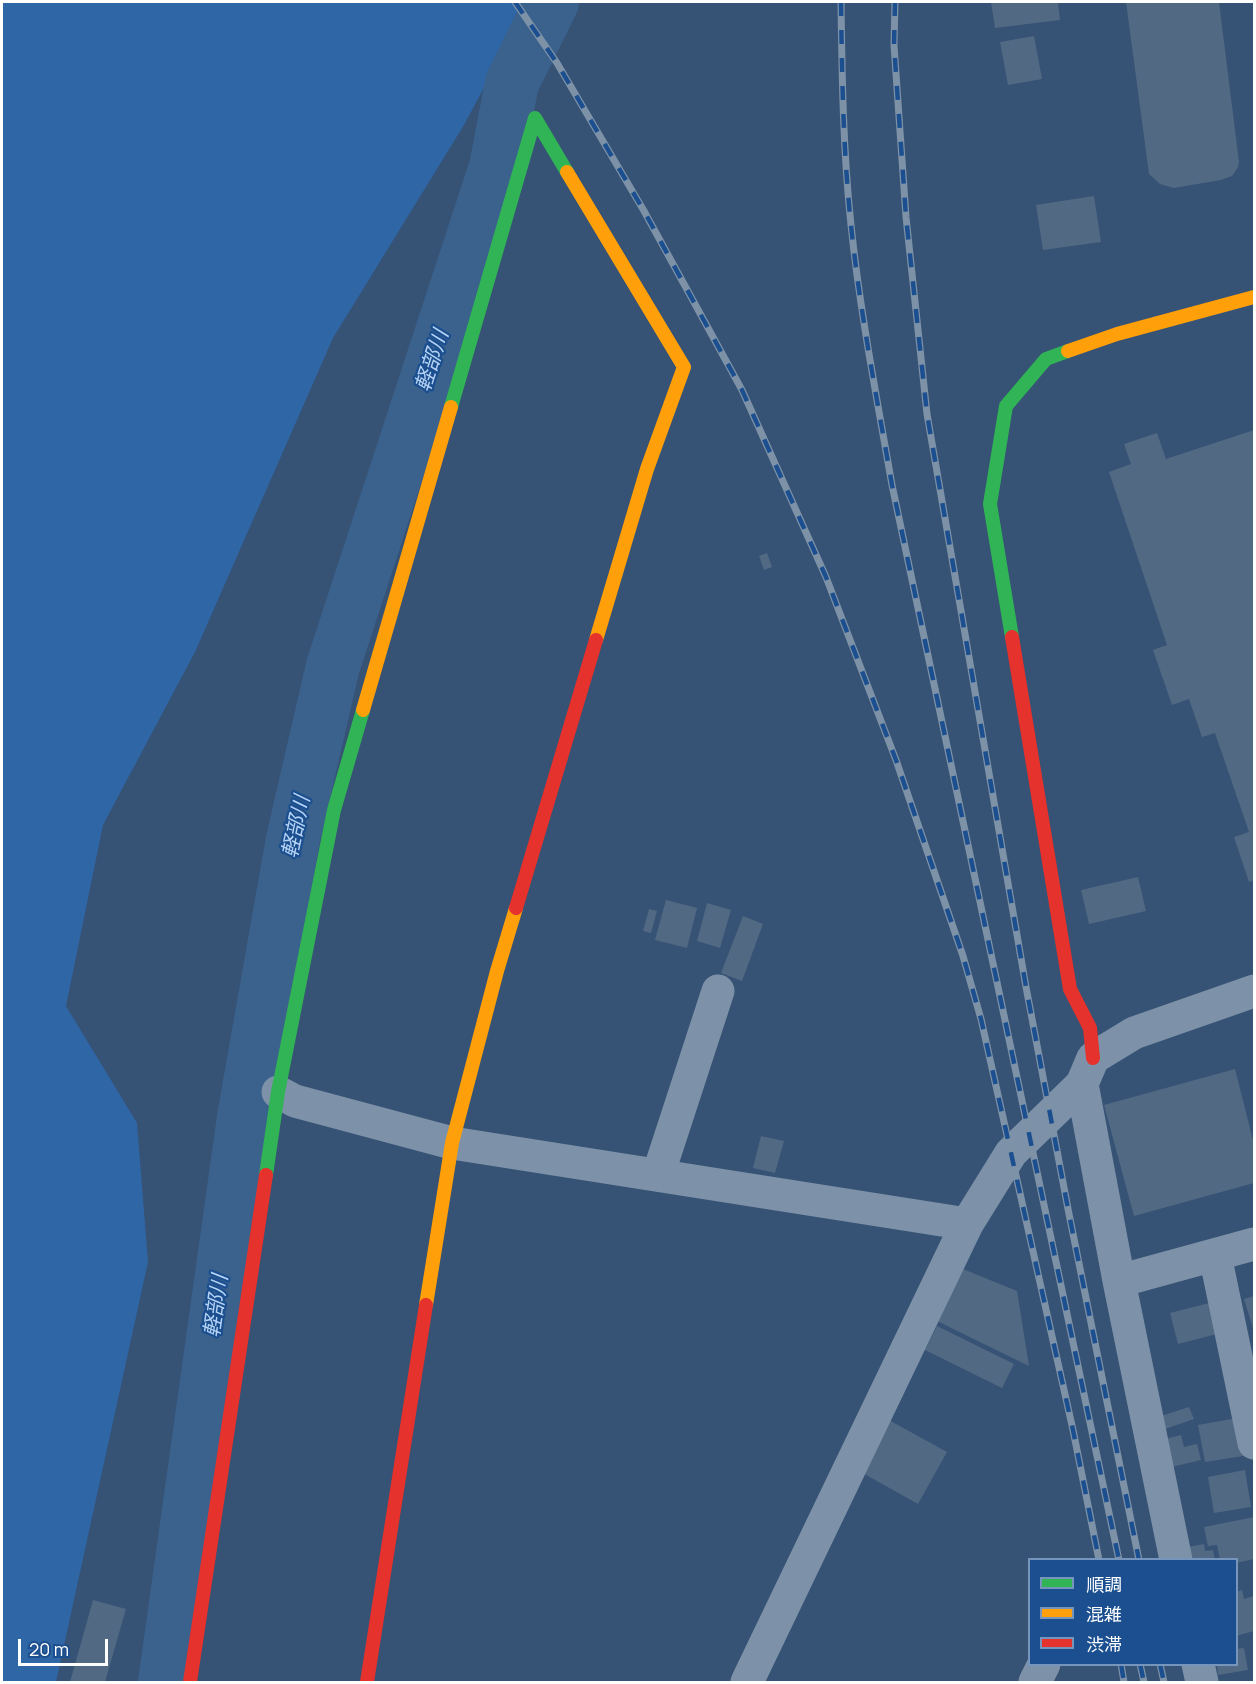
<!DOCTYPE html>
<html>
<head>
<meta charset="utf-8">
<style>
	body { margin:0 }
	#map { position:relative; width:1256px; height:1684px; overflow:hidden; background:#365274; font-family:Manrope,"Noto Sans JP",sans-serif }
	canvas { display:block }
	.frame { position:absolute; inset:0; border:3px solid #fff; pointer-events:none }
	.legend { position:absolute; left:1028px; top:1558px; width:210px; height:108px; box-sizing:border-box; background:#1b4f8f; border:2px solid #7695bc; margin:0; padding:8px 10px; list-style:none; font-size:18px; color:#fff }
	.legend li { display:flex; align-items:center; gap:12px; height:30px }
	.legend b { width:30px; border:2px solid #7695bc }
	.scale { position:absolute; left:18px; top:1639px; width:90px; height:27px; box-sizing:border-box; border:3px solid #fff; border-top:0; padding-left:8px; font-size:18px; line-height:21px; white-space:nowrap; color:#fff; -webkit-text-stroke:4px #1b4f8f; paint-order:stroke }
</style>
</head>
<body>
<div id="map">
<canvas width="1256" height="1684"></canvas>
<div class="frame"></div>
<ul class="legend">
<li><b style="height:8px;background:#30b455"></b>順調</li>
<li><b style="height:8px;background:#ff9f0a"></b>混雑</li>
<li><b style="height:8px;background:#e5322d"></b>渋滞</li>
</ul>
<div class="scale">20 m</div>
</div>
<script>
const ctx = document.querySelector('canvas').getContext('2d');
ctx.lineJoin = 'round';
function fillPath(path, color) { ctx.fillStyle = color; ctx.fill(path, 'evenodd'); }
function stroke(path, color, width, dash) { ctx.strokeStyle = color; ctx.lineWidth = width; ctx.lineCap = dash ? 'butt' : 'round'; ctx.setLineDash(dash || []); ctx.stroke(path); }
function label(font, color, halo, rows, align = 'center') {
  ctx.font = font + ' Manrope,"Noto Sans JP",sans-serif'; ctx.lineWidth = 4.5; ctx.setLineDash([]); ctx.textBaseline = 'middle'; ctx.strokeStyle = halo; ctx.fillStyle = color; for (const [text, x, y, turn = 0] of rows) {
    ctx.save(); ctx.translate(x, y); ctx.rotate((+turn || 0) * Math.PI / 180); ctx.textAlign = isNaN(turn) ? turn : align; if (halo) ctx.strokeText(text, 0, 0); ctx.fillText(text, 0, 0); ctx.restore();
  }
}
const green = new Path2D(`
	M2 2H530L464 125 333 338 195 652 103 825 66 1006 137 1123 148 1262 56 1682H2Z`);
const river = new Path2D(`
	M165 1682 244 1117 293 839 333 666 496 167 512 83 552 2`);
const building = new Path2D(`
	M991 2H1058L1060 20 995 28Z
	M1126 2H1219L1239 162 1238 167 1232 176 1221 180 1174 188 1160 184 1149 174Z
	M1034 36 1042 79 1008 85 1000 42Z
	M1094 196 1101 242 1043 250 1036 205Z
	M1254 430V880L1249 882 1234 837 1249 832 1215 733 1202 737 1189 699 1172 705 1153 650 1167 645 1109 472 1131 464 1124 444 1157 433 1166 459Z
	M767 553 772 567 764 570 759 556Z
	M1138 877 1146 911 1089 924 1081 890Z
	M666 900 697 908 687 948 655 940Z
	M707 903 731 910 720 948 697 941Z
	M649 909 657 911 651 933 643 931Z
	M743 916 763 924 742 981 721 973Z
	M1235 1069 1254 1144V1183L1134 1216 1104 1105Z
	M761 1136 784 1141 775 1173 753 1168Z
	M963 1269 1017 1291 1029 1366 937 1321Z
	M1254 1296V1332L1244 1299Z
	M1209 1303 1217 1334 1178 1344 1170 1313Z
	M937 1326 1014 1364 1002 1388 925 1350Z
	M1189 1407 1194 1419 1165 1429 1161 1416Z
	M1237 1418 1243 1456 1205 1462 1198 1425Z
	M887 1419 947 1452 918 1504 859 1471Z
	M1181 1435 1184 1447 1197 1444 1201 1460 1172 1467 1165 1439Z
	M1245 1470 1251 1507 1214 1513 1208 1477Z
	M1254 1517V1559L1236 1563V1560H1220L1217 1545 1208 1546 1204 1527Z
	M1204 1544 1205 1551 1213 1550 1215 1560H1190L1188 1547Z
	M1242 1590 1244 1599 1254 1596V1631L1236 1636V1592Z
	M93 1600 126 1609 105 1682H70Z
	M1244 1648 1248 1670 1218 1675 1217 1664H1236V1649Z`);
const street = new Path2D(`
	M1082 1084 1119 1281 1176 1560
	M278 1092 295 1101 452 1143 967 1224
	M658 1175 718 991
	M1215 1255 1254 1443
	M1119 1281 1254 1244
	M1198 1664 1202 1682
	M747 1682 967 1224 1011 1153 1082 1084 1093 1058 1134 1033 1254 991
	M1035 1682 1044 1664`);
const fast = new Path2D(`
	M451 407 535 118 567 172
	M1012 637 990 504 1006 406 1046 359 1068 351
	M266 1175 278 1092 334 810 363 710`);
const slow = new Path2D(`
	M567 172 684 367 647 469 596 640
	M1068 351 1117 334 1254 297
	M363 710 451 407
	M426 1305 452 1143 497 971 516 908`);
const jam = new Path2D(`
	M1012 637 1070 989 1090 1028 1093 1058
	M516 908 596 640
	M190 1682 266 1175
	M367 1682 426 1305`);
const rail = new Path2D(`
	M515 2 557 63 644 211 742 390 826 577 896 760 963 956 981 1019 1073 1430 1099 1560
	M841 2C842 76 843 150 851 225 860 312 877 399 892 485L1119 1560
	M895 2 894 45 906 217 927 414 1026 987 1069 1214 1139 1560
	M1121 1664 1124 1682
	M1140 1664 1144 1682
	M1160 1664 1164 1682`);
const waterNames = [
	["軽部川",433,361,-72],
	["軽部川",297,827,-78],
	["軽部川",217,1306,-82]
];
fillPath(green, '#2f66a5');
stroke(river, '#3b618d', 54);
fillPath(building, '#526984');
stroke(street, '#7d92a8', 33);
stroke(fast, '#30b455', 14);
stroke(slow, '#ff9f0a', 14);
stroke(jam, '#e5322d', 14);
stroke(rail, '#7e92a7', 7);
stroke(rail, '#1b4f8f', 4.5, [14]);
label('italic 21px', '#b5d3f5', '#1b4f8f', waterNames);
</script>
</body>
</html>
